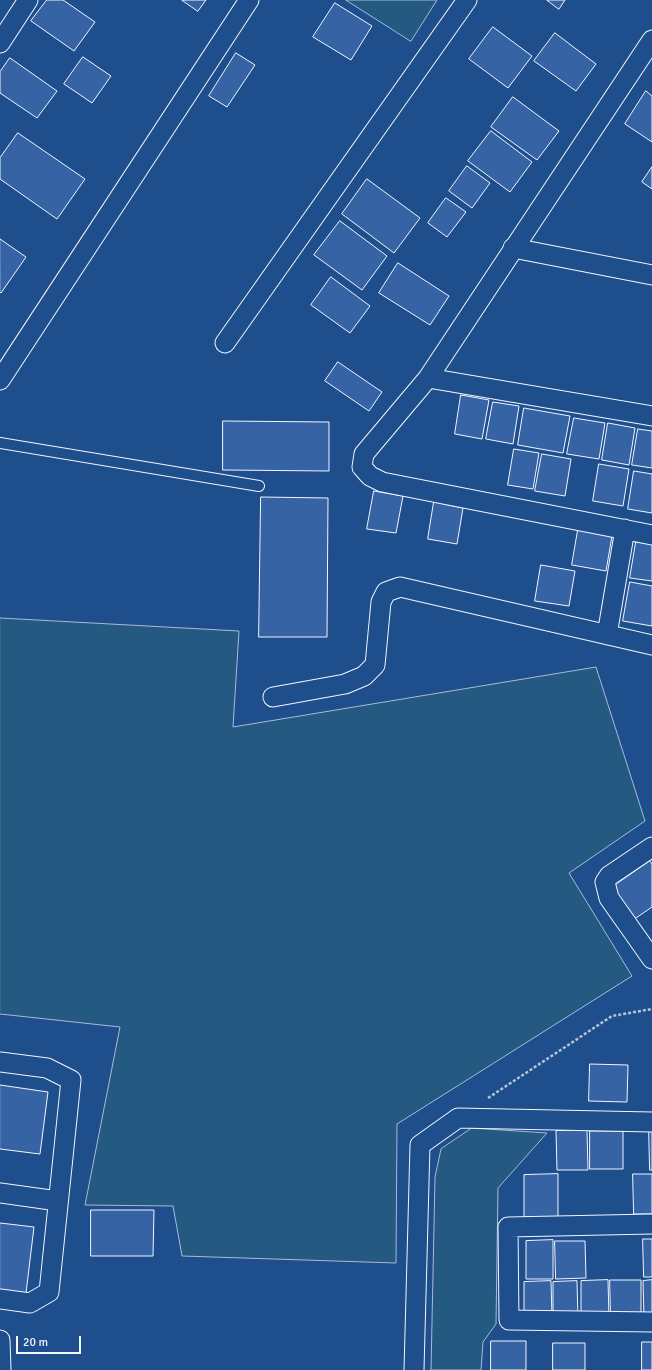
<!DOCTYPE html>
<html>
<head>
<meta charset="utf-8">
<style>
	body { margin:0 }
	#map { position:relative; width:652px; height:1370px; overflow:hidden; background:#1f4e8c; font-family:Signika,sans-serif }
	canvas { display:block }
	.scale { position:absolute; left:16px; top:1336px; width:65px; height:18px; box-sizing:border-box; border:2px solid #f2f6ff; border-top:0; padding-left:5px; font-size:12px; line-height:14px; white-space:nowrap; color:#f2f6ff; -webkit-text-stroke:3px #1f4e8c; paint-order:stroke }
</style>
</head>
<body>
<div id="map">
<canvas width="652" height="1370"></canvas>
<div class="scale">20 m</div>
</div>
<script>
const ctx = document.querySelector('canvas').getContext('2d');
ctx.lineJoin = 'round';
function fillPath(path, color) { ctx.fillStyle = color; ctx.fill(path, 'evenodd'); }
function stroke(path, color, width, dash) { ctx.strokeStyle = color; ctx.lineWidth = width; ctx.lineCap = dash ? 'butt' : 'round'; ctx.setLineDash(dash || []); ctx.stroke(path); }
const green = new Path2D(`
	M346 0H437L411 41Z
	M0 618 239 631 233 727 596 667 645 821 569 873 632 976 397 1124 396 1263 182 1256 173 1206 85 1205 120 1027 0 1014Z
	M472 1128 547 1133 498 1188 496 1324 483 1342 481 1370H431L435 1177 441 1149Z`);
const building = new Path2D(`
	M47 0H63L95 22 74 51 31 21Z
	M182 0H206L198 11Z
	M547 0H565L559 9Z
	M335 3 372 26 351 60 313 37Z
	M493 27 532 56 508 88 469 59Z
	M555 33 596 64 576 91 534 61Z
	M236 53 255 65 227 107 209 96Z
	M83 57 111 76 92 103 64 84Z
	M10 58 57 91 37 118 0 93V72Z
	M646 91 652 96V142L625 124Z
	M513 97 559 131 537 160 491 127Z
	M491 131 532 162 510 192 468 161Z
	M18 133 85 179 57 219 0 179V158Z
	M467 166 490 183 472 208 449 191Z
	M652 167V189L642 182Z
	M367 179 420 218 394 253 342 214Z
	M446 198 466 212 447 237 428 223Z
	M340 221 387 256 362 290 314 255Z
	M0 239 26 257 1 293 0 292Z
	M398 263 449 296 430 325 379 293Z
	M331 277 370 306 350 333 311 305Z
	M338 362 382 392 369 411 325 381Z
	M461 395 489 400 482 439 455 434Z
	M493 402 519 406 513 444 486 439Z
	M524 408 570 416 563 453 518 445Z
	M574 418 605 423 599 459 567 454Z
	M223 421 329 422V471L223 470Z
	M608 423 635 428 629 465 602 460Z
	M638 429 652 431V468L632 465Z
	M514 449 539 453 533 489 508 485Z
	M542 454 571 459 565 496 535 491Z
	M599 464 629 469 623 506 593 501Z
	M634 471 652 474V513L628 509Z
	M374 491 403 496 396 533 367 529Z
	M261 497 328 498 327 637H259Z
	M434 502 463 508 457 544 428 539Z
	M578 530 612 536 606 571 572 565Z
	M636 542 652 544V581L630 578Z
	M541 565 575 571 569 606 535 601Z
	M630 582 652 586V626L623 621Z
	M650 861 652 864V907L633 920 611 888Z
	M590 1064 628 1065 627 1102 589 1101Z
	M0 1085 48 1092 40 1154 0 1149Z
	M649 1129H652V1170H650Z
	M587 1130 588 1170H557L556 1131Z
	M590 1131H623V1169H590Z
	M558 1174V1217H524V1175Z
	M633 1174H652V1214H634Z
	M91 1210H154L153 1256H91Z
	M0 1223 34 1227 26 1293 0 1290Z
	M643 1239H652V1277H644Z
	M553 1240V1279H526V1241Z
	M555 1241H585L586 1278 556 1279Z
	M608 1280 609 1318 581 1319V1281Z
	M610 1280H641V1318H611Z
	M652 1280V1317H644L643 1281Z
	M551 1281 552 1317 524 1318V1282Z
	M577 1281 578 1318 553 1319V1282Z
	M491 1341H526V1370H491Z
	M642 1342H652V1370H642Z
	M553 1343H585V1370H553Z`);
const path = new Path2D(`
	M488 1098 612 1016 652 1009`);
const lane = new Path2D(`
	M0 443 259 486`);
const street = new Path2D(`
	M652 40 428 378 364 454 362 467 370 476 382 482 652 535
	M0 43 28 0
	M513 248 652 275
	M225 343 467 0
	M428 378 652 416
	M0 380 249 0
	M607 635 625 529
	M273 697 345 684 364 676 375 665 381 602 386 592 400 587 652 645
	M652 847 609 876 605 882 609 898 652 959
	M0 1062 47 1068 71 1080 49 1292 30 1303 0 1299
	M0 1193 58 1201
	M652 1224 508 1227 509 1320 652 1322
	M0 1340 1 1370
	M414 1370 420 1145 458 1118 652 1122`);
fillPath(green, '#245a82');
stroke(green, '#a8bbd7', 1);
fillPath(building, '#3563a3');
stroke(building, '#f2f6ff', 1);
stroke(lane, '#f2f6ff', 12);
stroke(street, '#f2f6ff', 21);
stroke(path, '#b3c4dc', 2.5, [3, 2]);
stroke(lane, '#1f4e8c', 10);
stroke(street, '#1f4e8c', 19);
</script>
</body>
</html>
